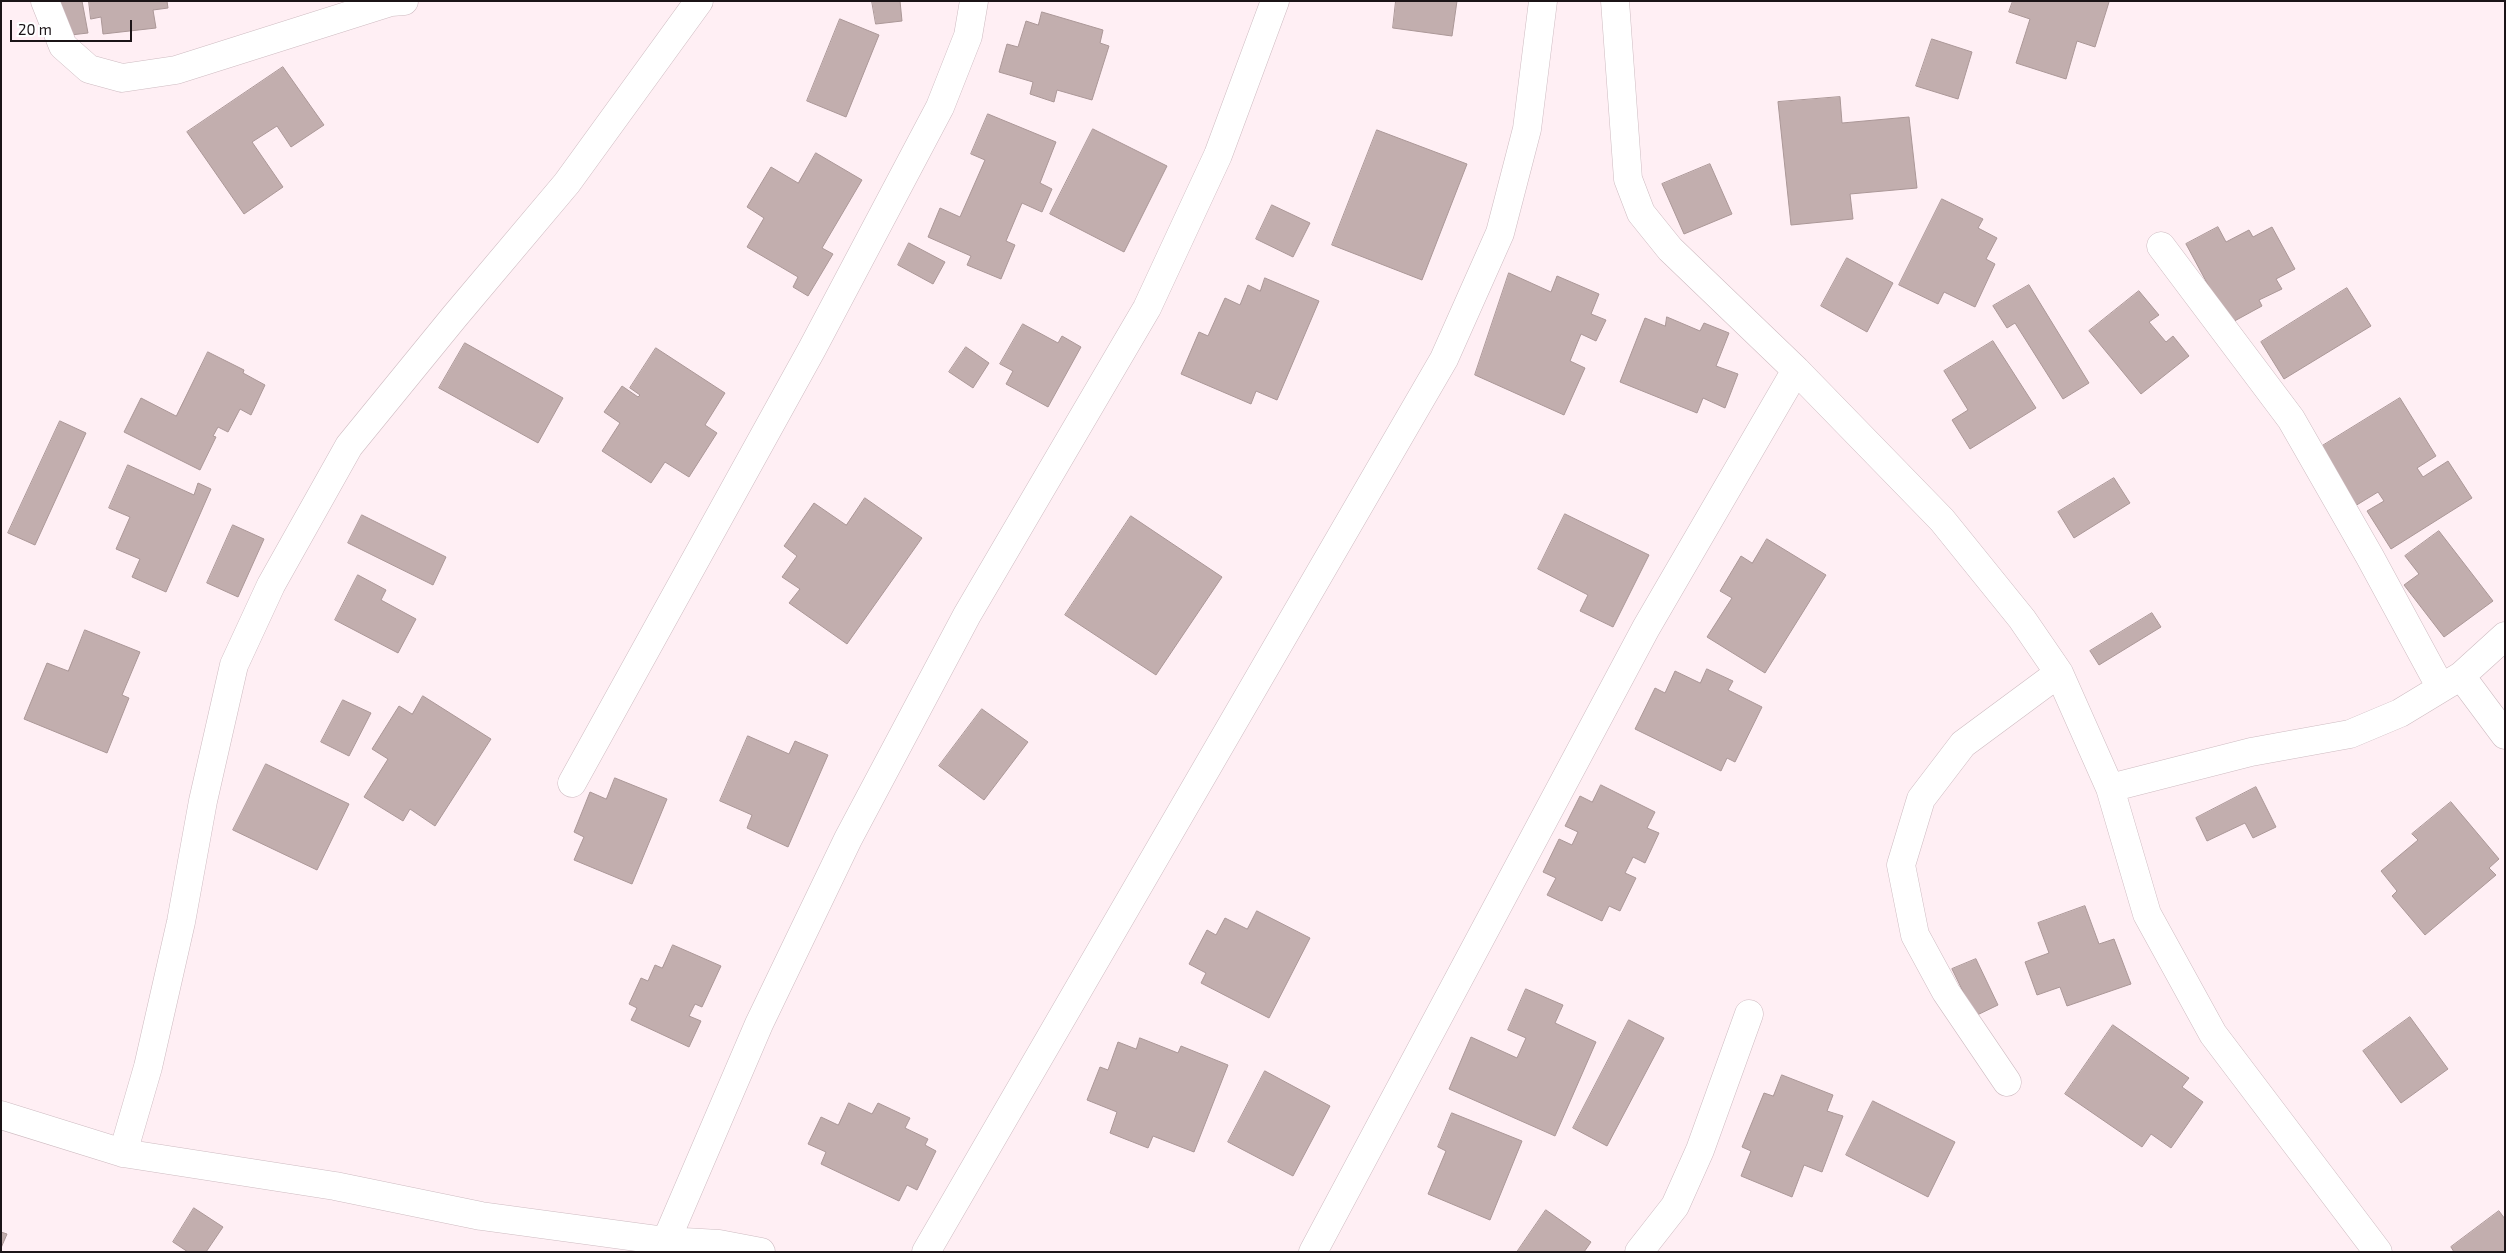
<!DOCTYPE html>
<html>
<head>
<meta charset="utf-8">
<style>
	body { margin:0 }
	#map { position:relative; width:2506px; height:1253px; overflow:hidden; background:#ffeff4; font-family:"Exo 2",sans-serif }
	canvas { display:block }
	.frame { position:absolute; inset:0; border:2px solid #1b1417; pointer-events:none }
	.scale { position:absolute; left:10px; top:20px; width:122px; height:22px; box-sizing:border-box; border:2px solid #1b1417; border-top:0; padding-left:6px; font-size:15px; line-height:18px; white-space:nowrap; color:#1b1417; -webkit-text-stroke:4px #fff; paint-order:stroke }
</style>
</head>
<body>
<div id="map">
<canvas width="2506" height="1253"></canvas>
<div class="frame"></div>
<div class="scale">20 m</div>
</div>
<script>
const ctx = document.querySelector('canvas').getContext('2d');
ctx.lineJoin = 'round';
function fillPath(path, color) { ctx.fillStyle = color; ctx.fill(path, 'evenodd'); }
function stroke(path, color, width, dash) { ctx.strokeStyle = color; ctx.lineWidth = width; ctx.lineCap = dash ? 'butt' : 'round'; ctx.setLineDash(dash || []); ctx.stroke(path); }
const building = new Path2D(`
	M57 1H82L88 33 62 36Z
	M89 1H167L168 8 153 10 156 28 103 34 101 17 91 19Z
	M872 1H900L902 21 876 24Z
	M1396 1H1457L1452 36 1393 28Z
	M2013 1H2108L2109 2 2095 47 2077 41 2066 79 2016 63 2030 19 2009 12Z
	M1042 12 1103 30 1100 43 1109 46 1092 100 1057 90 1054 102 1030 94 1033 82 999 72 1007 44 1018 47 1026 21 1038 25Z
	M840 19 879 35 846 117 807 101Z
	M1932 39 1972 52 1958 99 1916 86Z
	M283 67 324 125 291 147 277 126 252 142 283 187 244 214 187 132Z
	M1840 97 1842 123 1909 117 1917 188 1850 194 1853 219 1791 225 1778 102Z
	M988 114 1056 142 1040 183 1052 189 1042 212 1022 203 1006 241 1015 245 1001 279 967 265 971 256 928 237 940 208 960 217 985 160 971 154Z
	M1093 129 1167 166 1124 252 1050 214Z
	M1377 130 1467 164 1422 280 1332 245Z
	M816 153 862 180 822 248 833 254 808 296 793 287 798 277 747 247 764 218 747 207 771 167 798 183Z
	M1710 164 1732 214 1684 234 1662 184Z
	M1942 199 1983 219 1978 228 1997 238 1986 259 1995 264 1975 307 1944 292 1938 304 1899 285Z
	M1272 205 1310 223 1293 257 1256 239Z
	M2218 227 2226 242 2249 230 2253 237 2272 227 2295 269 2276 279 2282 289 2259 300 2262 306 2229 324 2186 244Z
	M909 243 945 262 933 284 898 265Z
	M1847 258 1893 283 1867 332 1821 306Z
	M1509 273 1551 292 1557 276 1599 294 1591 314 1606 320 1596 341 1581 334 1570 361 1585 368 1564 415 1475 375Z
	M1265 278 1319 301 1277 400 1256 391 1251 404 1181 374 1199 332 1208 336 1225 298 1240 305 1248 285 1260 291Z
	M2029 285 2089 383 2063 399 2015 323 2007 328 1993 306Z
	M2347 288 2371 326 2284 379 2261 342Z
	M2139 291 2159 315 2149 322 2166 342 2173 336 2189 356 2141 394 2089 331Z
	M1667 317 1700 331 1704 323 1729 333 1716 366 1738 374 1725 408 1703 398 1697 413 1620 382 1645 318 1665 326Z
	M1023 324 1058 343 1062 336 1081 347 1048 407 1006 384 1013 371 1000 364Z
	M1993 341 2036 408 1970 449 1952 420 1968 410 1944 371Z
	M465 343 563 398 538 443 439 388Z
	M966 347 989 363 973 388 949 372Z
	M656 348 725 393 705 425 717 433 689 477 665 462 651 483 602 451 620 423 604 412 622 386 638 397 640 395 630 388Z
	M208 352 244 370 243 373 265 385 251 415 240 409 228 432 218 427 213 436 216 437 200 470 124 432 141 398 176 416Z
	M2400 398 2436 456 2417 468 2423 477 2448 461 2472 498 2391 549 2367 511 2384 501 2378 492 2355 506 2319 448Z
	M60 421 86 433 35 545 8 533Z
	M128 465 194 495 198 483 211 489 166 592 132 577 140 559 116 549 130 517 109 508Z
	M2114 478 2130 503 2074 538 2058 512Z
	M865 498 922 538 847 644 789 603 800 589 782 577 797 556 784 546 814 503 846 525Z
	M1565 514 1649 555 1613 627 1580 611 1588 595 1538 569Z
	M362 515 446 557 433 585 348 543Z
	M1131 516 1222 577 1156 675 1065 615Z
	M233 525 264 539 238 597 207 583Z
	M2439 531 2493 601 2444 637 2404 585 2419 574 2405 556Z
	M1767 539 1826 575 1765 673 1707 637 1732 598 1720 591 1741 556 1752 563Z
	M358 575 386 590 381 600 416 619 398 653 335 620Z
	M2152 613 2161 627 2099 665 2090 651Z
	M85 630 140 652 122 695 129 698 107 753 24 719 47 663 68 671Z
	M1707 669 1733 681 1728 690 1762 707 1735 762 1727 758 1721 771 1635 729 1655 688 1665 693 1675 671 1700 683Z
	M423 696 491 739 435 826 410 809 403 821 364 797 388 759 372 749 399 706 412 714Z
	M343 700 371 713 349 756 321 742Z
	M982 709 1028 742 984 800 939 766Z
	M748 736 789 754 795 741 828 755 788 847 747 828 752 815 720 801Z
	M266 764 349 804 317 870 233 830Z
	M615 778 667 799 632 884 574 860 584 837 574 832 590 792 606 799Z
	M1601 785 1655 812 1647 828 1659 833 1645 863 1633 857 1625 873 1636 878 1620 911 1609 906 1602 921 1547 895 1556 878 1543 872 1559 839 1572 845 1578 832 1565 826 1580 796 1592 802Z
	M2256 787 2276 827 2253 838 2245 823 2207 841 2196 818Z
	M2451 802 2499 859 2489 868 2496 875 2425 935 2392 896 2397 891 2381 871 2418 840 2412 834Z
	M2085 906 2099 944 2114 939 2131 984 2067 1006 2060 987 2037 995 2025 962 2049 953 2038 923Z
	M1257 911 1310 938 1269 1018 1201 983 1206 973 1189 964 1207 930 1216 935 1225 918 1247 929Z
	M673 945 721 966 702 1007 695 1004 689 1016 701 1021 689 1047 631 1020 637 1008 629 1004 641 978 648 981 655 965 662 968Z
	M1976 959 1998 1005 1975 1016 1952 969Z
	M1526 989 1563 1005 1555 1023 1596 1042 1555 1136 1449 1089 1471 1037 1517 1058 1526 1038 1508 1030Z
	M2410 1017 2448 1069 2401 1103 2363 1051Z
	M1629 1020 1664 1038 1607 1146 1573 1128Z
	M2113 1025 2189 1078 2182 1087 2203 1102 2171 1148 2151 1134 2142 1147 2065 1094Z
	M1140 1038 1178 1053 1181 1046 1228 1065 1194 1152 1153 1136 1148 1148 1110 1133 1117 1112 1087 1100 1100 1067 1108 1070 1118 1042 1136 1049Z
	M1265 1071 1330 1106 1293 1176 1228 1142Z
	M1782 1075 1833 1095 1827 1111 1843 1116 1822 1172 1804 1165 1792 1197 1741 1176 1751 1151 1742 1147 1764 1093 1773 1096Z
	M1873 1101 1955 1142 1928 1197 1846 1155Z
	M849 1103 872 1114 878 1103 910 1118 905 1128 928 1139 925 1145 936 1151 917 1190 907 1185 899 1201 821 1164 826 1152 808 1144 821 1117 838 1125Z
	M1452 1113 1522 1141 1490 1220 1428 1194 1446 1151 1438 1147Z
	M194 1208 223 1227 206 1252H188L173 1242Z
	M1546 1210 1591 1242 1584 1252H1517Z
	M2499 1211 2505 1219V1252H2454L2451 1247Z
	M1 1232 7 1234 1 1248Z`);
const minor = new Path2D(`
	M45 1 63 46 89 69 122 78 176 70 391 2 404 1
	M1615 1 1628 179 1641 213 1670 249 1796 370 1942 520 2022 619 2059 673 2110 788 2147 914 2213 1034 2378 1252
	M2161 246 2291 419 2370 557 2441 688
	M2461 676 2505 735
	M572 783 812 349 940 107 968 36 974 1
	M2110 788 2251 752 2350 734 2400 713 2461 676 2505 636
	M2007 1082 1946 992 1915 935 1901 865 1921 799 1963 744 2059 673
	M1 1115 123 1153 335 1186 481 1216 666 1241 719 1244 761 1252
	M123 1153 148 1067 181 922 203 801 234 665 271 585 349 446 455 316 567 183 699 1
	M666 1241 759 1024 848 839 967 615 1147 308 1218 155 1275 1
	M926 1252 1444 359 1500 233 1527 129 1543 1
	M1313 1252 1646 628 1796 370
	M1639 1252 1675 1206 1700 1150 1749 1014`);
fillPath(building, '#c2aeae');
stroke(building, '#ab9797', 1);
stroke(minor, '#cebbc1', 29);
stroke(minor, '#fff', 28);
</script>
</body>
</html>
